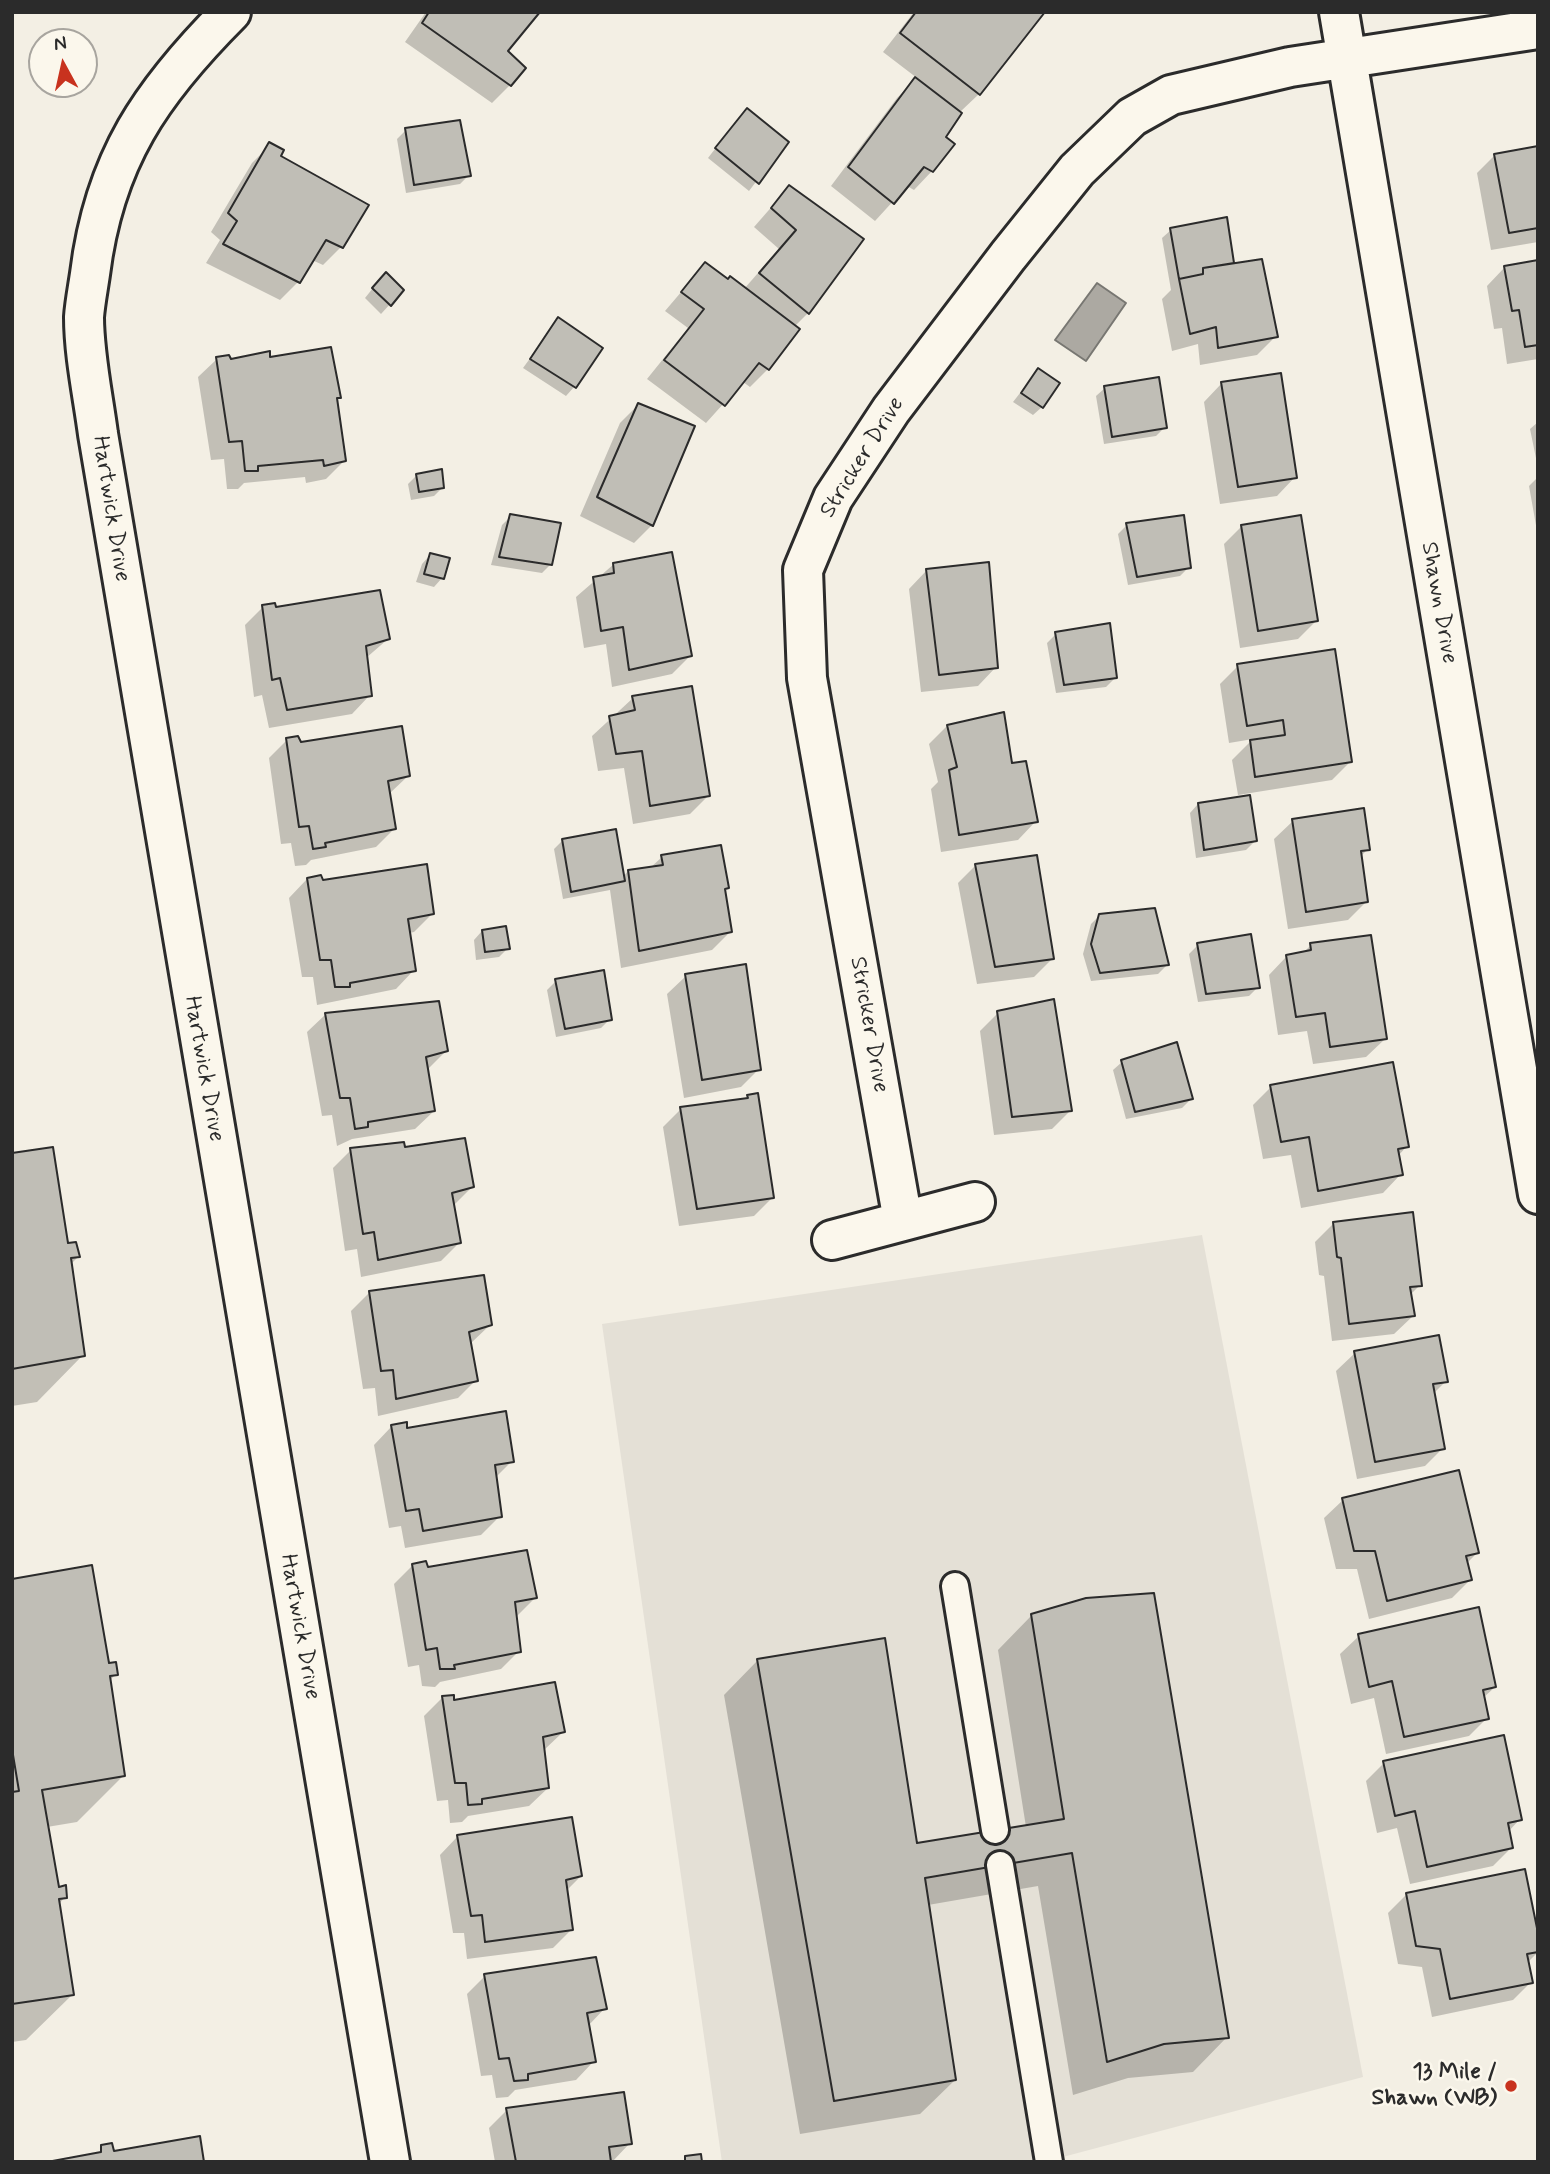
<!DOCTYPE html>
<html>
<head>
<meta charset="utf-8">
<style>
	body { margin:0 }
	#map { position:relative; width:1550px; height:2174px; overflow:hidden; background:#f3efe4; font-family:Mynerve,sans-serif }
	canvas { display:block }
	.frame { position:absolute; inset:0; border:14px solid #2b2b2b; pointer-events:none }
	.north { position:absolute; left:28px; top:28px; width:70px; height:70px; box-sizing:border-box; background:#fbf7ec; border:2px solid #a8a59f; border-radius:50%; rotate:352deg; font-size:19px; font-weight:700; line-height:28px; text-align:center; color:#2b2b2b }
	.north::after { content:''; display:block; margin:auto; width:24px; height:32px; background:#c8321e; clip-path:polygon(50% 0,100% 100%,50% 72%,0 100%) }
</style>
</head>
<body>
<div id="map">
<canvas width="1550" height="2174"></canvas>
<div class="frame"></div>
<div class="north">N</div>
</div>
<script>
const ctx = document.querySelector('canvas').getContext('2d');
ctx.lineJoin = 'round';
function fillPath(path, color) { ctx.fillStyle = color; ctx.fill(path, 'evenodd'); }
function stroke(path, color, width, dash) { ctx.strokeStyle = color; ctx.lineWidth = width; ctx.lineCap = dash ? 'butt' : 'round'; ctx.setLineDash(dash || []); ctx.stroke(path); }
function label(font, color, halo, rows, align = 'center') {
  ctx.font = font + ' Mynerve,sans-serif'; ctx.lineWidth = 5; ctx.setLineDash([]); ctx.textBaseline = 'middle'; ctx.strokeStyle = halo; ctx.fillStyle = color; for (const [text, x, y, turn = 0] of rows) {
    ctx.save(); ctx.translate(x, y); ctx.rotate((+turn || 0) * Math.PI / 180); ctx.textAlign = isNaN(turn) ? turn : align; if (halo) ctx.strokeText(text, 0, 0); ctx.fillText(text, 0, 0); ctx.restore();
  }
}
const built = new Path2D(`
	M1202 1235 1363 2077 1044 2162H722L602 1324Z`);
const water = new Path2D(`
	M1097 283 1126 303 1086 361 1055 340Z`);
const shadow = new Path2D(`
	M426 12H537L505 52 510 85 492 103 405 42Z
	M914 12H1043L979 94 960 112 944 137 932 171 914 190 907 186 875 221 831 186 897 98 917 78 883 52Z
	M738 119 786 142 749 191 708 158Z
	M406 130 469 175 460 184 406 193 397 139Z
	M270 145 341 247 323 265 312 260 298 282 280 300 206 263 220 240 211 232 252 163Z
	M1538 148V242L1491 250 1477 173 1495 155Z
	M789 187 861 239 808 313 794 327 768 369 750 387 743 382 706 423 647 379 688 328 665 311 705 264 744 289 779 249 754 227Z
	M1226 219 1232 265 1276 336 1257 355 1200 365 1198 344 1172 351 1162 299 1171 290 1162 238 1171 230Z
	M1538 262V359L1507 364 1502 328 1494 329 1487 286 1505 267Z
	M377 283 402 291 381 314 365 298Z
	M558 320 574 387 566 396 523 368Z
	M217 359H269L339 397 336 401 344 461 326 479 306 483 305 477 244 483 238 489H227L224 459 211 460 198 377Z
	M1038 370 1042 407 1033 415 1013 402Z
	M1222 383 1295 477 1277 496 1220 504 1204 402Z
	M1105 388 1165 427 1156 436 1104 444 1096 396Z
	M638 405 652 525 634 543 580 516 620 423Z
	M1538 422V468L1530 429Z
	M417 475 443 487 434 496 411 500 408 484Z
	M1538 477V531H1537L1529 486Z
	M511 516 550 565 542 573 491 565 502 525Z
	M1127 525 1189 567 1180 576 1128 585 1118 534Z
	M1242 526 1316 621 1298 639 1240 648 1224 544Z
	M430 555 442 578 434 587 416 582 422 564Z
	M614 564 691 655 672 674 612 687 606 644 584 648 576 597Z
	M927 570 996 667 978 686 921 692 909 589Z
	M263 607 388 639 366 658 370 695 352 714 269 728 262 695 254 697 245 625Z
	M1056 634 1115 678 1106 687 1056 693 1047 643Z
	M1238 666 1351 761 1332 780 1238 795 1232 760 1253 739 1229 743 1220 684Z
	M633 698 708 796 690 814 633 824 624 768 598 771 592 736Z
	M947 726 1010 765 1036 821 1018 840 941 852 931 789 938 782 929 744Z
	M287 740 408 776 389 794 394 829 376 847 311 860 306 865 295 866 291 843 281 844 269 758Z
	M1198 804 1255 841 1246 850 1196 858 1190 813Z
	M1293 821 1368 849 1360 857 1367 901 1348 920 1288 929 1274 839Z
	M563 840 623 877 628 871 650 868 662 857 727 888 724 891 730 932 712 950 621 968 610 890 563 899 554 849Z
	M976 865 1052 959 1034 977 977 984 958 883Z
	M307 879 433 913 414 932 409 933 414 970 396 989 317 1005 313 977H302L289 898Z
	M1100 915 1167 965 1158 974 1091 981 1083 954 1091 924Z
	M482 931 508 948 499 957 476 960 474 940Z
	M1198 945 1258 987 1249 996 1198 1002 1189 954Z
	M1311 945 1385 1039 1366 1057 1313 1064 1307 1031 1278 1035 1269 975 1287 956 1302 954Z
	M686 976 759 1069 741 1087 684 1098 667 994Z
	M556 981 610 1019 601 1028 556 1037 547 990Z
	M377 1007 378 1011 446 1051 428 1069 434 1111 415 1129 352 1139 337 1146 332 1115 322 1116 307 1032 326 1014Z
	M998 1013 1070 1111 1052 1129 994 1135 980 1031Z
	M1122 1062 1191 1099 1182 1108 1126 1119 1113 1070Z
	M1271 1087 1407 1146 1398 1156 1401 1174 1383 1193 1301 1208 1291 1155 1263 1159 1253 1105Z
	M748 1096 772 1198 754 1216 679 1226 663 1127 681 1109 744 1100Z
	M404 1149 472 1187 453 1206 459 1243 441 1261 361 1277 357 1249 345 1251 333 1168 351 1150Z
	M12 1155 66 1245 78 1257 70 1265 83 1355 37 1402 12 1406Z
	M1333 1224 1420 1285 1410 1295 1413 1316 1394 1334 1332 1341 1324 1276 1319 1275 1315 1242Z
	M370 1292 490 1325 470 1344 476 1380 458 1398 378 1416 375 1388 363 1389 351 1311Z
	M1355 1353 1446 1381 1433 1394 1443 1448 1425 1466 1357 1479 1336 1371Z
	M392 1426 512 1461 495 1478 500 1516 481 1535 405 1548 401 1526 389 1528 374 1445Z
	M1343 1500 1478 1552 1466 1564 1470 1580 1452 1598 1369 1619 1357 1569H1336L1324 1518Z
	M412 1566 535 1598 517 1616 519 1651 501 1669 440 1682 435 1687 422 1686 419 1665 408 1667 394 1584Z
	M12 1581 116 1674 109 1681 123 1776 77 1822 47 1827 57 1889 65 1897 58 1905 73 1994 26 2040 12 2042Z
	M1032 1615 1227 2037 1193 2072 1128 2078 1073 2095 1038 1886 928 1905 955 2080 920 2114 800 2134 724 1695 758 1660 916 1845 1026 1827 998 1650Z
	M1359 1636 1495 1687 1483 1698 1487 1718 1469 1736 1386 1754 1374 1698 1351 1704 1340 1654Z
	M442 1698 563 1732 543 1751 548 1788 529 1806 468 1816 462 1822 450 1823 448 1800 437 1801 424 1716Z
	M1384 1763 1520 1819 1508 1832 1511 1848 1493 1866 1410 1884 1397 1828 1377 1833 1366 1781Z
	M458 1836 581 1876 566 1891 571 1930 553 1948 467 1959 464 1933H453L440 1855Z
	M1406 1895 1538 1942V1952L1527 1963 1531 1982 1513 2000 1432 2017 1422 1967 1398 1964 1388 1913Z
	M485 1976 605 2008 588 2026 594 2061 576 2080 515 2090 508 2097 496 2098 492 2075 481 2076 467 1994Z
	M507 2110 630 2143 612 2162H495L489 2128Z`);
const building = new Path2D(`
	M429 12H540L508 51 526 68 511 86 422 23Z
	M916 12H1045L980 95 900 33Z
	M915 77 962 113 946 137 955 144 933 172 924 167 894 204 848 167Z
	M747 108 789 142 759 184 715 148Z
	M460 120 471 176 414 185 405 128Z
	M269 142 284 150 281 156 369 205 343 248 326 240 300 283 223 244 237 221 228 213Z
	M1538 146V228L1509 233 1494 154Z
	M789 185 864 239 809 314 759 273 796 230 771 208Z
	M1227 217 1234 263 1203 268V274L1179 279 1170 228Z
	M1262 259 1278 337 1218 348 1216 327 1190 334 1179 279 1203 274V268Z
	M1538 260V345L1525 347 1519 310 1512 311 1504 266Z
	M705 262 728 279 730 276 800 329 769 370 759 363 725 406 664 360 704 309 681 292Z
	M386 272 404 290 391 306 372 288Z
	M558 317 603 348 576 388 530 359Z
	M331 347 341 398H337L346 461 324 466 323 460 258 466V471H245L242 441 229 442 216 357 229 355 231 359 270 351V357Z
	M1038 368 1060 383 1043 408 1021 393Z
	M1281 373 1297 478 1238 487 1221 382Z
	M1159 377 1167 428 1112 437 1104 386Z
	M638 403 695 426 653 526 597 497Z
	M442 469 444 488 419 492 416 474Z
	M510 514 561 523 552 565 499 557Z
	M1184 515 1191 568 1137 577 1126 523Z
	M1301 515 1318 621 1258 631 1241 525Z
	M672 552 692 656 629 670 623 627 601 631 593 577 614 573 613 563Z
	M430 553 450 558 444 579 424 574Z
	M989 562 998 668 939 675 926 569Z
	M380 590 390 639 366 646 372 696 287 710 280 678 272 680 262 605 275 603 276 607Z
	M1110 623 1117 678 1064 685 1055 632Z
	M1335 649 1352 762 1255 777 1250 740 1285 735 1283 720 1247 726 1237 664Z
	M692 686 710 796 650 806 642 751 616 754 609 716 635 710 632 696Z
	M1004 712 1012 763 1026 761 1038 822 959 835 949 770 957 767 947 725Z
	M402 726 410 776 388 781 396 829 325 843 326 847 313 849 309 826 299 827 286 738 298 736 301 742Z
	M1250 795 1257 841 1204 850 1198 803Z
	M1364 808 1370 850 1361 851 1368 902 1306 912 1292 819Z
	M616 829 625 881 571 892 562 839Z
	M721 845 729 888 725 889 732 932 639 951 628 870 663 865 661 855Z
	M1037 855 1054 959 995 967 975 864Z
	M427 864 434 914 408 919 416 971 350 983V987H335L331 960H320L307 878 321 875 323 880Z
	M1155 908 1169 965 1100 973 1091 944 1099 914Z
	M506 926 510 949 485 952 482 930Z
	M1251 934 1260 988 1206 994 1197 943Z
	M1371 935 1387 1039 1330 1047 1325 1013 1296 1017 1286 955 1311 950 1310 943Z
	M746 964 761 1070 702 1080 685 974Z
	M604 970 612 1020 565 1029 555 979Z
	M1054 999 1072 1111 1012 1117 997 1011Z
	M439 1001 448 1051 426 1057 435 1111 368 1122V1127L355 1129 350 1098H340L325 1013Z
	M1177 1042 1193 1099 1135 1112 1121 1060Z
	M1393 1062 1409 1147 1398 1149 1403 1175 1318 1191 1309 1137 1281 1142 1270 1085Z
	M758 1093 774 1198 697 1209 680 1107 748 1098 747 1095Z
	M465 1138 474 1187 452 1193 461 1243 378 1260 374 1232 363 1234 350 1148 404 1142 405 1147Z
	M53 1147 68 1243 76 1242 80 1257 71 1258 85 1356 12 1369V1153Z
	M1413 1212 1422 1286 1410 1287 1415 1316 1349 1324 1341 1258 1337 1257 1333 1222Z
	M484 1275 492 1325 469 1332 478 1381 396 1399 393 1370 381 1371 369 1291Z
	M1439 1335 1448 1382 1433 1384 1445 1449 1375 1462 1354 1351Z
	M506 1411 514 1462 495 1465 502 1517 423 1531 419 1509 406 1511 391 1425 407 1422V1428Z
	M1459 1470 1479 1553 1466 1556 1472 1580 1387 1601 1375 1551H1354L1342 1498Z
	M527 1550 537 1598 515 1602 521 1652 454 1665 455 1669H440L437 1648 426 1650 412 1564 426 1561 428 1567Z
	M92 1565 109 1663 116 1662 118 1675 110 1676 125 1776 42 1790 59 1887 66 1885 67 1898 59 1899 74 1995 12 2004V1792L19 1791 12 1749V1579Z
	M1154 1593 1229 2038 1164 2044 1107 2062 1072 1853 925 1878 956 2080 834 2101 757 1659 885 1638 917 1843 1064 1819 1031 1614 1086 1598Z
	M1479 1607 1496 1687 1483 1690 1489 1719 1404 1737 1392 1681 1369 1687 1358 1634Z
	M555 1682 565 1732 543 1737 549 1788 482 1799V1804L468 1805 466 1783H455L442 1696 454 1695V1700Z
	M1504 1735 1522 1820 1508 1823 1513 1848 1427 1867 1415 1811 1395 1816 1383 1761Z
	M572 1817 582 1876 566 1880 573 1930 485 1942 482 1915 471 1916 457 1835Z
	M1525 1869 1538 1933V1952L1527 1954 1533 1983 1450 1999 1440 1949 1416 1946 1406 1893Z
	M596 1957 607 2009 587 2013 596 2062 528 2074V2080L514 2081 509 2058 499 2059 484 1974Z
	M624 2092 632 2144 609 2147 611 2162H516L506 2108Z
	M200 2136 204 2162H47L101 2152V2145L112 2143 114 2151Z
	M701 2154 702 2162H685V2156Z`);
const service = new Path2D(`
	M955 1586 995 1830
	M1000 1865 1049 2162`);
const minor = new Path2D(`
	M231 12C151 92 104 160 90 274 88 288 85 303 84 317 84 355 93 396 98 434L390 2162
	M1339 12 1538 1194
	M903 1221 807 678 803 570 833 498 891 410 1008 256 1077 170 1132 117 1171 95 1290 67 1538 29
	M832 1240 975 1202`);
const markers = [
	[1511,2086,7,"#c8321e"]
];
const streetNames = [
	["Stricker Drive",863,458,-58],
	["Hartwick Drive",110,509,81],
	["Shawn Drive",1438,603,80],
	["Stricker Drive",868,1025,80],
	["Hartwick Drive",203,1069,80],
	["Hartwick Drive",299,1627,80]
];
const poiNames = [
	["13 Mile /",1497,2073],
	["Shawn (WB)",1497,2099]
];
fillPath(built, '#e4e0d6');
fillPath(water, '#aca9a2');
stroke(water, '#787772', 2);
fillPath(shadow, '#0003');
fillPath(building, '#c0beb6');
stroke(building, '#2b2b2b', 2);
stroke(service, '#2b2b2b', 32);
stroke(minor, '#2b2b2b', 44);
stroke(service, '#fbf7ec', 26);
stroke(minor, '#fbf7ec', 38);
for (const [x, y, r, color] of markers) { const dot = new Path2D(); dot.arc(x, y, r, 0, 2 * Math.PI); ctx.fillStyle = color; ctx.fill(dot); stroke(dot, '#fbf7ec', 2.5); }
label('23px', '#2b2b2b', '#fbf7ec', streetNames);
label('bold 23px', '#2b2b2b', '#fbf7ec', poiNames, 'right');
</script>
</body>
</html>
